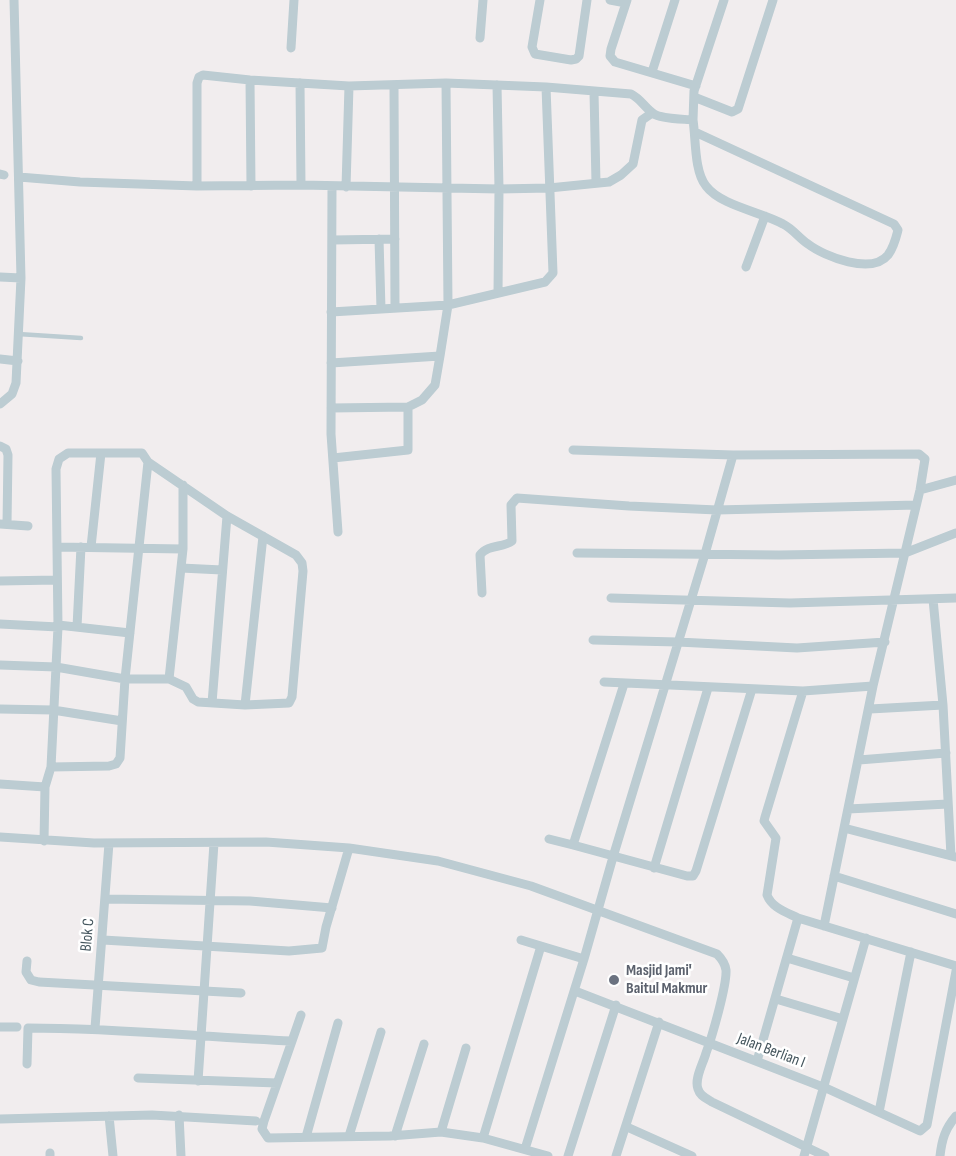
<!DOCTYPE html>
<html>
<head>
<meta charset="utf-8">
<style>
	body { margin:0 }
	canvas { display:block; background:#f1edee }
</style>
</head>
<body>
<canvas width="956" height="1156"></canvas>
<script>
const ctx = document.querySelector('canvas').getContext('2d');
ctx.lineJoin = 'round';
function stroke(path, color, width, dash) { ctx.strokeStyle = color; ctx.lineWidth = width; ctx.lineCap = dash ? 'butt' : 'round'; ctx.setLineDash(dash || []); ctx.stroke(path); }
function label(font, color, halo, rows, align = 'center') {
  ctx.font = font + ' "Sofia Sans Condensed",sans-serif'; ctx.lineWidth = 5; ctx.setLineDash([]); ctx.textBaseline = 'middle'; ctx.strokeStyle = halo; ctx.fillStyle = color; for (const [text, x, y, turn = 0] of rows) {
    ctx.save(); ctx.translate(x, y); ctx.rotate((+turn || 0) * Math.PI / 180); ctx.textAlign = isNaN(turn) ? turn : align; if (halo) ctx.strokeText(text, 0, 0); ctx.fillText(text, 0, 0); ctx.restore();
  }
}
const lane = new Path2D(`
	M18 334 81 338`);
const street = new Path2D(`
	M540 0 532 47 535 54 571 60 576 59 579 56 587 0
	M610 0 626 3
	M627 0 611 49 610 56 615 62 696 86
	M480 38 483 0
	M291 48 294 0
	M652 72 675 0
	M250 80 251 186
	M300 83 301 185
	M497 85 499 189 498 293
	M394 86 395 308
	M594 92 596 183
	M694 97 732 112 738 109 773 0
	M693 120 694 91 724 0
	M0 174 4 175
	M19 177 80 182 197 186 301 185 499 189 549 188 609 182 621 175 633 164 642 120 652 113
	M197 186V83L199 77 203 75 250 80 349 86 446 83 546 87 631 94C641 99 645 108 654 114 661 119 684 119 693 120 696 139 694 171 706 186 721 206 762 212 783 224 793 229 799 238 808 244 825 257 872 275 888 255 894 247 896 238 898 230L894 224 695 132
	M332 186 331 434 338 532
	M346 187 349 86
	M379 239 381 309
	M333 240 395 239
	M746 267 765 216
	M0 277 21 278
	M331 312 448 305 545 282 553 273 546 87
	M0 359 18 361
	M331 363 440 356 448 305 446 83
	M0 404 12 394 16 383 21 278 14 0
	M331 408 408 407 422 400 435 385 440 356
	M0 446 6 449 8 455 7 524
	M573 450 733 455 919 454 925 459 920 490 873 686 824 926
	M333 458 408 450V407
	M920 490 956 480
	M0 524 28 526
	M57 547 183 549
	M91 547 101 453
	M577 553 779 555 905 553 956 533
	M181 568 222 570
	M0 581 56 580
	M482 593 480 555C488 544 503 548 512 541L511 505 517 498 629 506 717 510 916 505
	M611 598 790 603 956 598
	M933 599 943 705 951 856
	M0 624 58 627
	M58 625 130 633
	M77 627 81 547
	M593 640 678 642 797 648 885 642
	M0 665 56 667 125 679H169L186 687 193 699 198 702 245 705 289 703 292 697 303 571 302 563 296 555 227 516 148 462 142 453H68L59 459 56 469 58 627 51 767 45 787 44 841
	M169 679 183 549V485
	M604 682 803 691 873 686
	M624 684 573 845 687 876H693L696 871 752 689
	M803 691 765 817 764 821 776 838 767 895C772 908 786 912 798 918L956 966
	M212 703 227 516
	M245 705 263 536
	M0 709 53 710 122 721
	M870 709 943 705
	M859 760 946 753
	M51 767 109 766 116 764 120 758 125 679 148 462
	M0 784 45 787
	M848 809 948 804
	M844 828 955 857
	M0 837 94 843 266 842 349 848 438 861 531 886 717 954C721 958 725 963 726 970 727 985 712 1037 706 1053 703 1064 694 1079 698 1089 700 1096 706 1098 712 1102L825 1156
	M549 839 573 845
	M654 868 708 688
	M834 876 956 914
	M105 899 250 901 332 908
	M103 940 289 951 322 948 326 927 349 848
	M521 940 584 959
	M787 958 854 978
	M27 961 26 972 31 980 39 982 241 993
	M575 991 828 1089 920 1131 927 1125 956 971
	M776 999 843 1019
	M0 1027H17
	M95 1028 109 843
	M292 1041 301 1015
	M757 1061 798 918
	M27 1064 28 1028C116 1028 204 1037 292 1041L264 1121 262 1129 268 1138 390 1136 441 1132 483 1138 548 1156
	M138 1078 277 1083
	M198 1081 214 843
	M879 1112 911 952
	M179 1115 181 1156
	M109 1116 113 1156
	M0 1119 152 1115 256 1121
	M627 1127 692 1156
	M441 1132 466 1048
	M349 1136 381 1032
	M395 1136 424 1044
	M306 1137 338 1023
	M483 1138 541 946
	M525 1149 584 959 613 857 705 554 733 455
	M50 1153V1156
	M568 1156 616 1005
	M616 1156 659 1022
	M804 1156 866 938
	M940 1156C942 1139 945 1129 956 1116`);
const markers = [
	[614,980,6,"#6b7280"]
];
const streetNames = [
	["Blok C",88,935,-85],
	["Jalan Berlian I",771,1051,21]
];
const worshipNames = [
	["Masjid Jami'",626,971],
	["Baitul Makmur",626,989]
];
stroke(lane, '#bcccd2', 4.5);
stroke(street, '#bcccd2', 9);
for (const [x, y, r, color] of markers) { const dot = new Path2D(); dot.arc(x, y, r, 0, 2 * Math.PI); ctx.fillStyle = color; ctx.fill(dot); stroke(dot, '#fff', 2); }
label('16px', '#44555d', '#fff', streetNames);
label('bold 16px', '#5b616d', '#fff', worshipNames, 'left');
</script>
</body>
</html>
